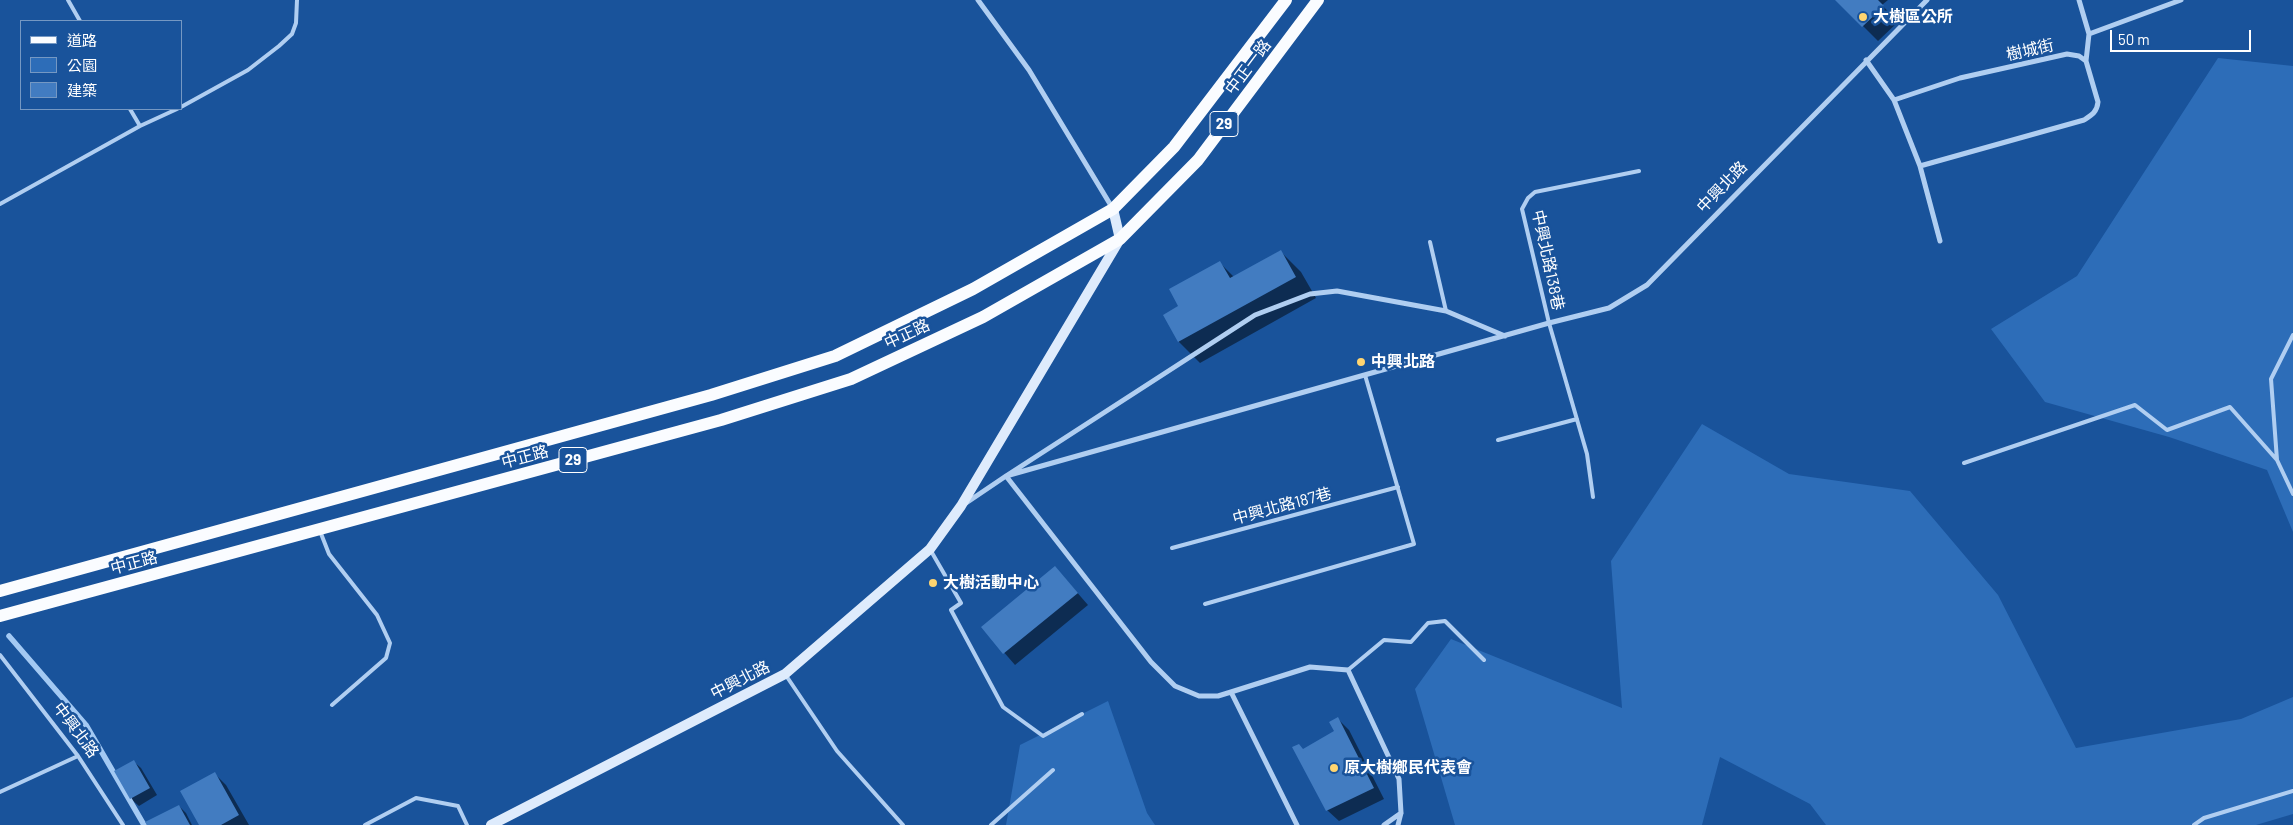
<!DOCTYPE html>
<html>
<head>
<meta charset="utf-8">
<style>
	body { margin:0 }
	#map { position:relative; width:2293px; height:825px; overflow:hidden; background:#19539b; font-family:Barlow,"Noto Sans TC",sans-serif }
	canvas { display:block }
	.legend { position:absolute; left:20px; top:20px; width:162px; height:90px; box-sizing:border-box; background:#19539b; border:1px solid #7598c3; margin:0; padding:6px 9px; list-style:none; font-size:15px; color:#fff }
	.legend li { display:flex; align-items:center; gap:10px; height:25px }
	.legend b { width:25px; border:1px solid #7598c3 }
	.scale { position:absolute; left:2110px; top:30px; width:141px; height:22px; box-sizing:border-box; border:2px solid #fff; border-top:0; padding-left:6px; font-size:15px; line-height:18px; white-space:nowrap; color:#fff; -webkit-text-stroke:4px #19539b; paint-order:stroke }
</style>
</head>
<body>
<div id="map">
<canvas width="2293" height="825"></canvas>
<ul class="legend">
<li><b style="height:6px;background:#fafcff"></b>道路</li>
<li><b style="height:14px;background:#2d6db8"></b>公園</li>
<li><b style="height:14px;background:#427cc1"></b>建築</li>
</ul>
<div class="scale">50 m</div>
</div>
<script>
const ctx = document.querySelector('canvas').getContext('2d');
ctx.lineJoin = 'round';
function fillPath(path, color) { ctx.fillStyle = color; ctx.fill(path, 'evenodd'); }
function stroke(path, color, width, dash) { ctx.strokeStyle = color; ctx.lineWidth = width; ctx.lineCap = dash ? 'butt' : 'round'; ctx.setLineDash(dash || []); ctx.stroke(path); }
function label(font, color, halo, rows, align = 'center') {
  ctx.font = font + ' Barlow,"Noto Sans TC",sans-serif'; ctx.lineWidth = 5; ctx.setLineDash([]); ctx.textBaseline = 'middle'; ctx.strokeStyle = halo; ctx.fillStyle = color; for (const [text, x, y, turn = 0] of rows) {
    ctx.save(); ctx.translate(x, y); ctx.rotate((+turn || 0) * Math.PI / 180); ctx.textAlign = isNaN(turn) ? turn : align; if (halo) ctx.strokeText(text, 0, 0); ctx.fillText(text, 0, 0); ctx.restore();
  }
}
const green = new Path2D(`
	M2218 58 2293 66V532L2267 470 2169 437 2045 402 1991 329 2077 276Z
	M1702 424 1789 474 1910 491 1998 595 2076 748 2241 719 2293 697V814L2256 825H1826L1810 804 1720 757 1702 825H1455L1415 689 1451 639 1622 708 1611 561Z
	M1108 701 1147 813 1155 825H1006L1020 745Z`);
const shadow = new Path2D(`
	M1837 0H1888L1882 5 1898 22 1878 41Z
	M1280 251 1301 272 1316 298 1200 363 1179 342 1164 315 1180 306 1220 263 1234 277Z
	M1055 567 1088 605 1015 665 982 627Z
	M1338 719 1349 730 1384 799 1339 821 1327 810 1303 750 1336 731Z
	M133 761 141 768 157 795 139 806 131 799 116 772Z
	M215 774 226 785 249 825H201Z
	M179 806 186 813 192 825H148Z`);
const stream = new Path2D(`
	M9 636 86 725 144 825`);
const building = new Path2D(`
	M1835 0H1878L1884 6 1862 27Z
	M1281 250 1296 277 1178 342 1163 315 1178 306 1169 289 1220 261 1230 278Z
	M1055 566 1078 593 1003 654 981 627Z
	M1338 717 1374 788 1326 811 1292 747 1299 744 1303 749 1334 731 1329 722Z
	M134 760 150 788 130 799 114 771Z
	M215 772 239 815 221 825H199L180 791Z
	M179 805 190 825H147L145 822Z`);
const lane = new Path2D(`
	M68 0 80 21
	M181 107 248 70 279 46 292 34 296 23 297 0
	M130 109 140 126
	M0 204 140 126 177 109
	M1430 242 1446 311
	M2293 335 2271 379 2277 460 2293 494
	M1498 440 1577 419
	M1964 463 2135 405 2167 430 2230 407 2277 460
	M1593 497 1587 454 1549 323 1522 209 1528 198 1535 192 1639 171
	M320 531 329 554 377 615 390 643 386 658 332 705
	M1172 548 1398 487
	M931 551 961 603 951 610 1003 707 1043 736 1082 714
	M1205 604 1414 544 1365 375
	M0 655 78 756 123 825
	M1348 670 1384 640 1411 642 1428 623 1445 621 1484 660
	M785 674 837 751 903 825
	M0 792 78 756
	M365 825 416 798 458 806 467 825
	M991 825 1053 770
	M2194 825 2204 818 2293 791`);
const street = new Path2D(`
	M978 0 1029 70 1113 209
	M2079 0 2089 34 2086 61
	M2089 34 2181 0
	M1866 60 1894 100 1920 166 1940 241
	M1894 100 1960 78 2067 54 2079 56 2086 61 2098 102C2097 112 2092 115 2084 120L1920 166
	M966 503 1006 476 1549 323 1609 308 1647 285 1927 0
	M1231 692 1297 825
	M1384 825 1401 813
	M1398 825 1401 813 1399 779 1348 670 1310 667 1231 692 1218 696H1199L1175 686 1151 662 1006 476 1255 315 1310 294 1337 291 1446 311 1505 336`);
const secondary = new Path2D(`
	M491 825 785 674 930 549 961 506 1120 239 1113 209`);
const primary = new Path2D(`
	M0 591 711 395 835 356 973 289 1113 209 1174 147 1286 0
	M0 616 721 420 851 379 983 317 1120 239 1198 160 1318 0`);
const markers = [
	[1863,17,5,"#ffd570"],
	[1361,362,5,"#ffd570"],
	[933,583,5,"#ffd570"],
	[1334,768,5,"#ffd570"]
];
const shields = [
	[1224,124,28],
	[573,460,28]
];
const shieldNames = [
	["29",1224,124],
	["29",573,460]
];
const poiNames = [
	["大樹區公所",1873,17],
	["中興北路",1371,362],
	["大樹活動中心",943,583],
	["原大樹鄉民代表會",1344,768]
];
const streetNames = [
	["樹城街",2030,50,-13],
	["中正一路",1248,67,-53],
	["中興北路",1722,187,-46],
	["中興北路138巷",1548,260,78],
	["中正路",907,334,-25],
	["中正路",525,457,-15],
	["中興北路187巷",1282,506,-15],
	["中正路",134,563,-15],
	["中興北路",740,680,-27],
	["中興北路",76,730,53]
];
fillPath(green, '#2d6db8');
fillPath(shadow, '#0007');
stroke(stream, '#a3c9f3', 5.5);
fillPath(building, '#427cc1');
stroke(lane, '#b0cef1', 4);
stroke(street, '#b0cef1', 5);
stroke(secondary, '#deebfc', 10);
stroke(primary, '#fafcff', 12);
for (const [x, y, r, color] of markers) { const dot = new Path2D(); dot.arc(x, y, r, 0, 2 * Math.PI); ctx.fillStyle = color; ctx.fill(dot); stroke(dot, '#19539b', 2); }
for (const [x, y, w] of shields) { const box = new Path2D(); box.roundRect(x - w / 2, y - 12.5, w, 25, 4); ctx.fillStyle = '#19539b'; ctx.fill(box); stroke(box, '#fff', 1); }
label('bold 15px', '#fff', null, shieldNames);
label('bold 16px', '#fff', '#19539b', poiNames, 'left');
label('16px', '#fff', '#19539b', streetNames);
</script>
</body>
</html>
